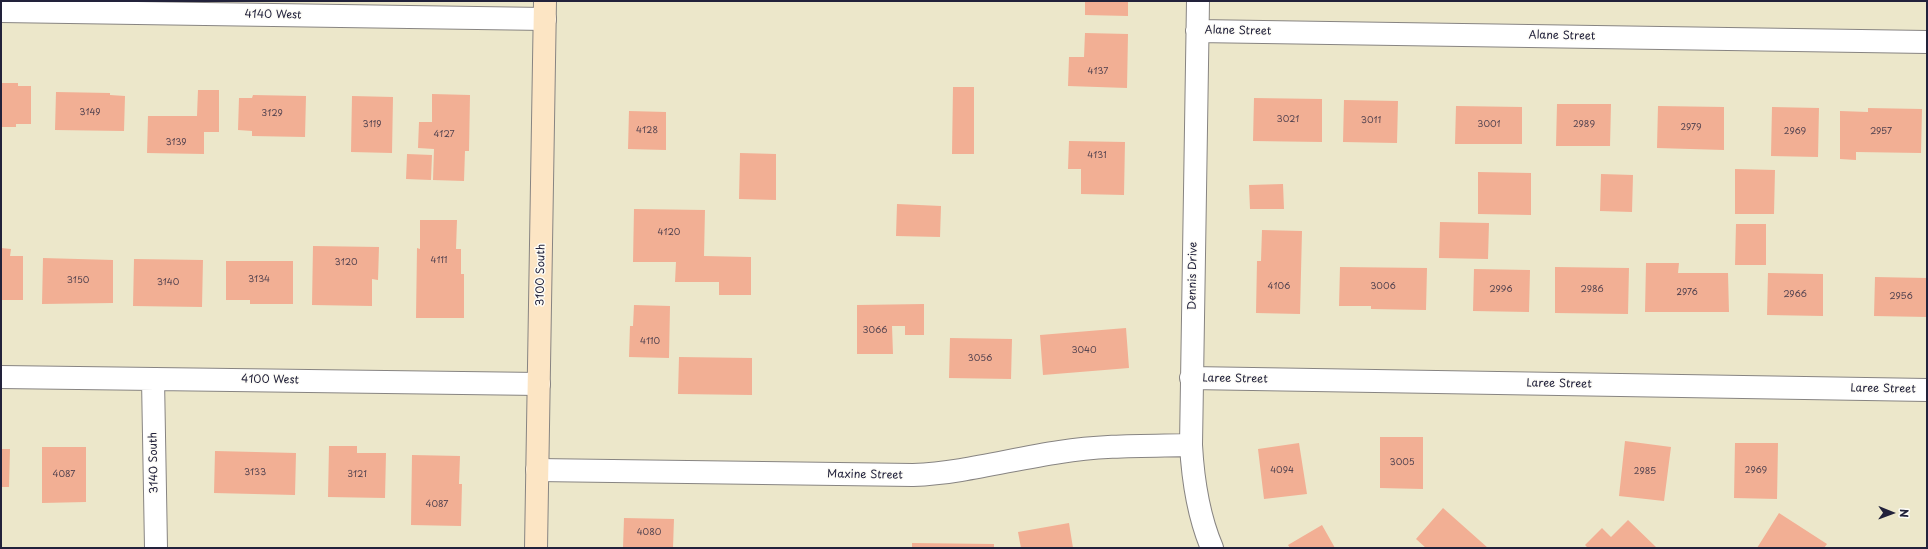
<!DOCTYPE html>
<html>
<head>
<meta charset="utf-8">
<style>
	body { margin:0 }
	#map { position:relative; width:1928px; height:549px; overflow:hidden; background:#ece7ca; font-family:"Playpen Sans",sans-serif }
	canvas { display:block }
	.frame { position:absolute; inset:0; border:2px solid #22223b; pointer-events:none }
	.north { position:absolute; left:1872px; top:493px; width:40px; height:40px; -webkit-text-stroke:3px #fdfcf7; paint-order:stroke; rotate:91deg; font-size:11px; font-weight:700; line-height:16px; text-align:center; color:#22223b }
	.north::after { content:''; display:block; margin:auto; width:14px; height:18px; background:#22223b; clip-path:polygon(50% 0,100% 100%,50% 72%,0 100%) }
</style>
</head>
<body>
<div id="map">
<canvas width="1928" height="549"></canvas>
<div class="frame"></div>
<div class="north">N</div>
</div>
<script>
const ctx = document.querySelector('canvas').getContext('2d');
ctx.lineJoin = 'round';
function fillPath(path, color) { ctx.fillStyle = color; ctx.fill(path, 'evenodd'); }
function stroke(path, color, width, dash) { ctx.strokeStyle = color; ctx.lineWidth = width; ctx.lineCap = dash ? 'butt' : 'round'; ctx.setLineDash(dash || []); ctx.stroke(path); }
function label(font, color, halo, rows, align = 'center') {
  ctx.font = font + ' "Playpen Sans",sans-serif'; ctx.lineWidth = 3; ctx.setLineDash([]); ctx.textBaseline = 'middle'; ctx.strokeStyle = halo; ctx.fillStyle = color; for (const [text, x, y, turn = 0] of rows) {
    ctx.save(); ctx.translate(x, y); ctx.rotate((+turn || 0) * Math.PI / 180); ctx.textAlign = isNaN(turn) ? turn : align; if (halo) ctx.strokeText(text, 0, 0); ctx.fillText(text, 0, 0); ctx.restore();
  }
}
const building = new Path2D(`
	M1085 1H1128V16L1085 15Z
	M1085 33 1128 34 1127 88 1068 86 1069 57H1084Z
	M1 83H18V86H31V124H16V127H1Z
	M953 87H974V154H952Z
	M198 90H219V132H204V154L147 153 148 116H197Z
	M56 92 110 93V95L125 96 124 131 55 130Z
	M432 94 470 95 469 151H465L464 181 433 180 434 149 418 148 419 122H432Z
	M253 95 306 96 305 137 252 136V131L238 130 239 98H252Z
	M352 96 393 97 392 153 351 152Z
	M1254 98 1322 99V142L1253 141Z
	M1344 100 1398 101 1397 143 1343 142Z
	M1557 104H1611L1610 146H1556Z
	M1456 106 1522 107V144H1455Z
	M1658 106 1724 107V150L1657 148Z
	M1772 107 1819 108 1818 157 1771 156Z
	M1868 108 1922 109 1921 153 1856 152V160L1840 159V111L1868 112Z
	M629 111 666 112V150L628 149Z
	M1069 141 1125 142 1124 195 1081 194V169H1068Z
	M740 153 776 154V200L739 199Z
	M407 154 432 155 431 180 406 179Z
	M1735 169 1775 170 1774 214H1735Z
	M1478 172 1531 173V215L1478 214Z
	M1601 174 1633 175 1632 212 1600 211Z
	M1283 184 1284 209H1250L1249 185Z
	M897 204 941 206 940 237 896 236Z
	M634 209 705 210 704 256 751 257V295H719V282H675L676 262H633Z
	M420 220H457L456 249H461V274H464V318H416L417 248 420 249Z
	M1440 222 1489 223 1488 259 1439 258Z
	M1736 224H1766V265H1735Z
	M1262 230 1302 231 1300 314 1256 313 1257 261H1261Z
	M313 246 379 247 378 280 372 279V306L312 305Z
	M1 248 11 249 10 256H23V300H1Z
	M43 258 113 260V303L42 304Z
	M134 259 203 260 202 307 133 306Z
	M226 261H293V304H250V300H226Z
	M1646 263H1679L1678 273H1728L1729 312H1645Z
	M1340 267 1427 268 1426 310 1371 309V306H1339Z
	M1555 267 1629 268 1628 314 1555 313Z
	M1474 269 1530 270 1529 312 1473 311Z
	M1768 273 1823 274V316L1767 315Z
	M1875 277 1927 278V317L1874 316Z
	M924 304V335H905V326H892L893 354H857V305Z
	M634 305 670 306 669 358 629 357 630 326H633Z
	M1126 328 1129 368 1043 375 1040 335Z
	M950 338 1012 339 1011 379 949 378Z
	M679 357 752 358V395L678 394Z
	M1380 437H1423V489L1380 488Z
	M1625 441 1671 447 1664 501 1619 496Z
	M1299 443 1307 494 1264 499 1258 449Z
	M1735 443H1778L1777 499 1734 498Z
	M329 446H357V453H386L385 498 328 497Z
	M42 447H86V502L42 503Z
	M1 449H10L9 487H1Z
	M215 451 296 453 295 495 214 493Z
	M412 455 460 456 459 484H462L461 526 411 525Z
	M1443 508 1488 548H1426L1416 539Z
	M1779 513 1827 544 1824 548H1757Z
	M624 518 674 519 673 548H623Z
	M1628 520 1657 548H1588L1585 545 1602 528 1611 537Z
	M1069 523 1073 548H1021L1018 532Z
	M1322 525 1335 548H1290L1288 545Z
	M912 543 994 544V548H912Z`);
const street = new Path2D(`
	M1198 1 1191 445C1193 481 1198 515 1212 548
	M1 11 545 19
	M1197 31 1927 42
	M1 377 539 384
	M1191 378 1927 390
	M153 379 156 548
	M537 470 913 475C964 473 1011 459 1060 452 1103 445 1147 446 1191 445`);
const secondary = new Path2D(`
	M536 548 545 1`);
const numberNames = [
	["4137",1098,72],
	["3149",90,113],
	["3129",272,114],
	["3021",1288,120],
	["3011",1371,121],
	["3119",372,125],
	["3001",1489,125],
	["2989",1584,125],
	["2979",1691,128],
	["4128",647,131],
	["2969",1795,132],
	["2957",1881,132],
	["4127",444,135],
	["3139",176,143],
	["4131",1097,156],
	["4120",669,233],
	["4111",439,261],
	["3120",346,263],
	["3134",259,280],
	["3150",78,281],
	["3140",168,283],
	["4106",1279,287],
	["3006",1383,287],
	["2996",1501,290],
	["2986",1592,290],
	["2976",1687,293],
	["2966",1795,295],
	["2956",1901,297],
	["3066",875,331],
	["4110",650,342],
	["3040",1084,351],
	["3056",980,359],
	["3005",1402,463],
	["4094",1282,471],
	["2969",1756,471],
	["2985",1645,472],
	["3133",255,473],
	["4087",64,475],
	["3121",357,475],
	["4087",437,505],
	["4080",649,533]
];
const streetNames = [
	["4140 West",273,15,1],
	["Alane Street",1238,31,1],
	["Alane Street",1562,36,1],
	["3100 South",541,275,-89],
	["Dennis Drive",1193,276,-89],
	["Laree Street",1235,379,1],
	["4100 West",270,380,1],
	["Laree Street",1559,384,1],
	["Laree Street",1883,389,1],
	["3140 South",154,463,-91],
	["Maxine Street",865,475,1]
];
fillPath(building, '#f2af94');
stroke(street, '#878482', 24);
stroke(secondary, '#878482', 24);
stroke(street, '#fff', 22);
stroke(secondary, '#fce5c4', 22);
label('9px', '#564551', null, numberNames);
label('11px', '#22223b', '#fdfcf7', streetNames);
</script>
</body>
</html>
